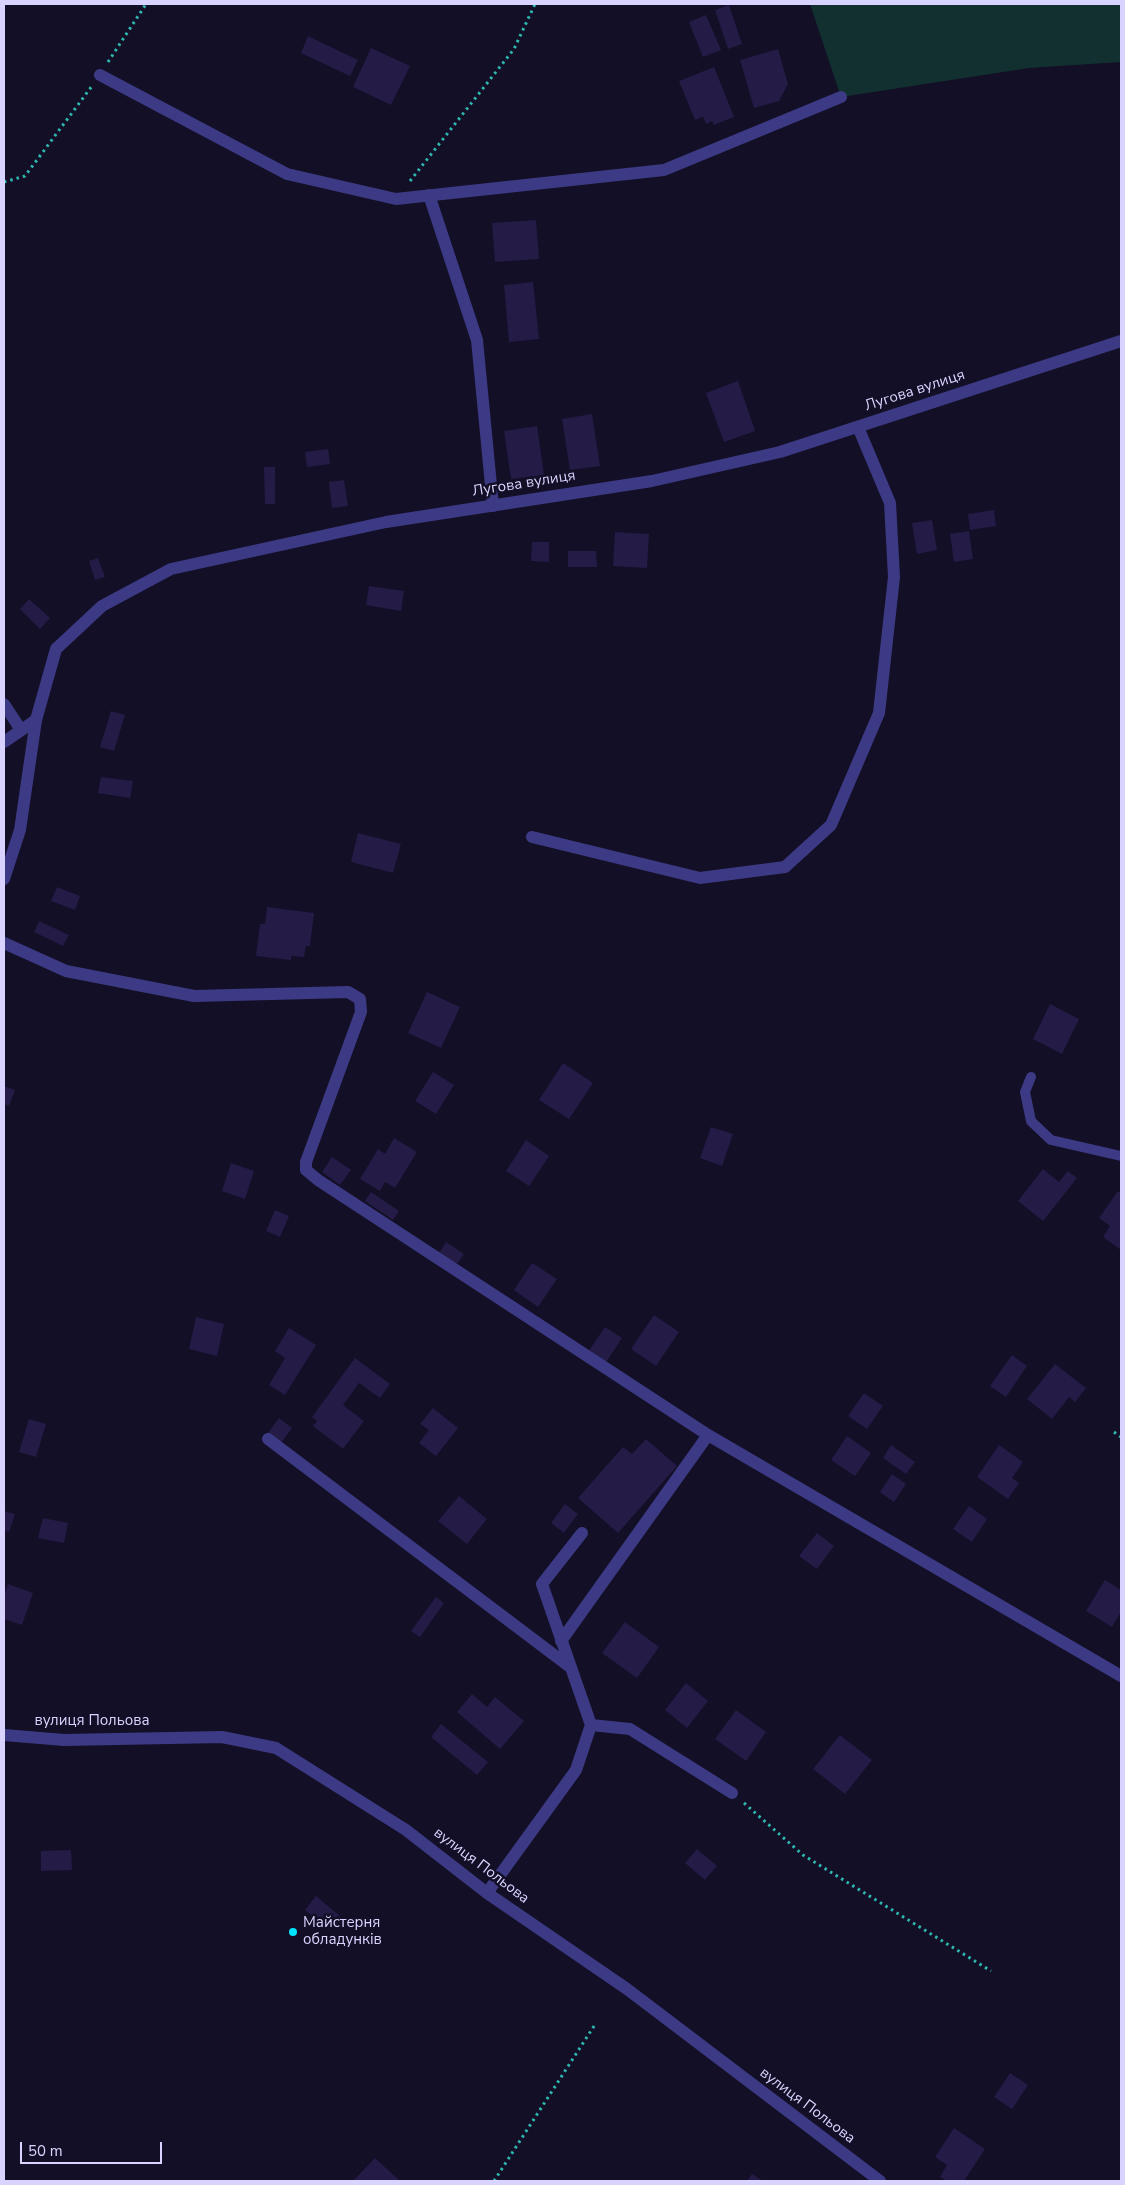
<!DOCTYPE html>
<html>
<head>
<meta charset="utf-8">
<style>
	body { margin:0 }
	#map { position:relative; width:1125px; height:2185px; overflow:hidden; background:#130f26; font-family:"Nunito Sans",sans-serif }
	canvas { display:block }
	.frame { position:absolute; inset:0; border:5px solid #d9d4ff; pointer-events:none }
	.scale { position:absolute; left:20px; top:2142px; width:142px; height:22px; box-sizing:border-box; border:2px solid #d9d4ff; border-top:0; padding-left:6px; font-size:15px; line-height:18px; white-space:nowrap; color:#d9d4ff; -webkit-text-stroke:4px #130f26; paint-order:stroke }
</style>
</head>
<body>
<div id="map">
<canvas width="1125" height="2185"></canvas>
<div class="frame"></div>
<div class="scale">50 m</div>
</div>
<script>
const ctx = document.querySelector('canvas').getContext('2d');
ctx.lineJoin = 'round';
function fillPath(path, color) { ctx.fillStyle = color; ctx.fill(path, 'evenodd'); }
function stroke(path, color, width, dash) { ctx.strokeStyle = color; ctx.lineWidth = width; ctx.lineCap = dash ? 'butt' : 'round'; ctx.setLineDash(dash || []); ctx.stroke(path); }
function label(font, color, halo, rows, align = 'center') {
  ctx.font = font + ' "Nunito Sans",sans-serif'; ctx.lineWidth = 5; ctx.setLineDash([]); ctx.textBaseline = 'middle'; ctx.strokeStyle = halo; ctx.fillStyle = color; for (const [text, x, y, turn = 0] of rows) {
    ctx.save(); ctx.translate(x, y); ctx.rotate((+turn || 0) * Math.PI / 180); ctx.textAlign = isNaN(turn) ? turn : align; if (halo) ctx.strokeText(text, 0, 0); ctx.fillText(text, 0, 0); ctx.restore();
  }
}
const green = new Path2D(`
	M810 4H1121V62L1029 68 841 97Z`);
const building = new Path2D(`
	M729 5 742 44 728 49 715 10Z
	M706 15 721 50 703 57 689 22Z
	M308 36 358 60 350 76 301 53Z
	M371 48 410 66 391 105 353 87Z
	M778 49 788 84 779 101 754 108 740 60Z
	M714 67 734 117 714 125 712 121 706 124 703 117 695 120 679 81Z
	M536 220 539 259 495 262 492 223Z
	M533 282 539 339 509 342 504 285Z
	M738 381 755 431 724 442 706 393Z
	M592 414 600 466 570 470 562 419Z
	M537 426 544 475 511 479 504 431Z
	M328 449 330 464 307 467 305 452Z
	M264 467H275V504H265Z
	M344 480 348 506 332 508 329 482Z
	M994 510 996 526 970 530 968 514Z
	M932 520 937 550 917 554 912 523Z
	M969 531 973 559 954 562 950 534Z
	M615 532 649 534 647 568 613 566Z
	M532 542H549V562L531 561Z
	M568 551H596L597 567H568Z
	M98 558 105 577 95 580 89 561Z
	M369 586 404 591 401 611 366 605Z
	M29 599 50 618 40 629 20 609Z
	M111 711 125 715 114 751 100 747Z
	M101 777 133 781 130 798 98 793Z
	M358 833 401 844 393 873 351 862Z
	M57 887 80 896 75 910 51 901Z
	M267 907 314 913 310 946H306L304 957 291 956V960L256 956 260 924H265Z
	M39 921 69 935 63 946 34 932Z
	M427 992 460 1007 441 1048 408 1033Z
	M1050 1004 1079 1019 1062 1054 1033 1039Z
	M563 1063 593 1083 569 1119 539 1100Z
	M433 1072 454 1085 436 1114 415 1101Z
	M4 1086 15 1090 9 1106 4 1104Z
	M711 1127 733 1134 722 1166 700 1158Z
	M394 1138 417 1152 395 1188 385 1182 380 1191 360 1179 378 1149 385 1154Z
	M526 1140 549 1156 529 1186 506 1171Z
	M332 1157 351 1170 340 1185 322 1172Z
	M231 1163 254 1171 245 1199 222 1191Z
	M1043 1169 1059 1182 1068 1171 1077 1178 1043 1221 1018 1201Z
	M1118 1191 1121 1193V1250L1103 1237 1110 1226 1099 1218Z
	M371 1192 399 1211 393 1220 365 1201Z
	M275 1210 289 1216 280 1237 266 1231Z
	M446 1242 464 1254 457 1264 439 1253Z
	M532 1263 557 1279 538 1307 514 1290Z
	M654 1315 679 1332 656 1366 631 1349Z
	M196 1317 224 1324 217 1356 189 1349Z
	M605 1327 622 1338 605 1364 588 1352Z
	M289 1328 316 1345 285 1395 269 1385 285 1358 275 1351Z
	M1012 1355 1027 1366 1006 1397 990 1386Z
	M355 1358 390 1384 380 1398 359 1383 343 1405 364 1421 343 1449 313 1426 317 1421 312 1417Z
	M1055 1364 1086 1388 1075 1402 1069 1397 1052 1419 1027 1399Z
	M864 1393 883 1406 867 1429 848 1416Z
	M433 1408 458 1428 436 1456 419 1443 429 1430 420 1424Z
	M279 1418 292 1428 281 1443 268 1433Z
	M29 1419 46 1424 36 1457 19 1452Z
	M847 1436 871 1453 855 1476 831 1460Z
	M646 1439 677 1466 618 1533 578 1498 623 1447 632 1454Z
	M891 1445 915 1462 906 1474 883 1458Z
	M999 1445 1023 1462 1012 1478 1019 1483 1008 1499 977 1477Z
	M892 1474 906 1484 894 1502 880 1492Z
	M459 1496 487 1519 467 1544 438 1521Z
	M565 1504 578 1514 564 1533 551 1523Z
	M969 1506 987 1519 972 1542 953 1529Z
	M4 1511 15 1514 9 1532 4 1530Z
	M43 1518 68 1523 64 1543 38 1538Z
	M817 1533 834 1546 817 1569 799 1556Z
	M1105 1580 1121 1590V1612L1112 1627 1086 1611Z
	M8 1584 33 1593 22 1625 4 1619V1596Z
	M436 1597 444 1603 420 1637 411 1631Z
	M625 1622 659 1647 637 1678 602 1653Z
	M686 1683 708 1701 687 1728 665 1710Z
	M472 1694 487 1707 495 1697 524 1721 500 1749 457 1712Z
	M736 1710 766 1732 746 1761 715 1739Z
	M441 1724 488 1762 477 1775 431 1737Z
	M840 1735 872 1760 845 1794 813 1769Z
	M697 1849 717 1866 705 1880 685 1863Z
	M71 1850 72 1870 41 1871V1851Z
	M316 1896 341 1917 329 1930 305 1910Z
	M1010 2073 1028 2085 1012 2109 994 2097Z
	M954 2128 985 2149 964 2181H947L940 2177 947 2165 935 2157Z
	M375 2158 400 2181H353Z
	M752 2174 763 2181H747Z`);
const path = new Path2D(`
	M108 62 146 4
	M410 181 514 49 535 4
	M4 182 25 176 92 86
	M1114 1432 1121 1437
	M744 1803 803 1855 991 1971
	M494 2181 596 2023`);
const service = new Path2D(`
	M1031 1077 1025 1092 1031 1121 1051 1140 1121 1156`);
const minor = new Path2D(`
	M100 75 287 174 396 199 664 170 841 97
	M429 195 477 340 493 506
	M4 704 21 730
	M4 742 36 720
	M532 837 700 878 785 867 831 825 879 713 894 577 890 503 858 427
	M4 943 66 971 194 996 348 992 360 999 361 1012 306 1162V1170L318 1180 708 1435 1121 1676
	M268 1439 570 1667
	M561 1641 708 1435
	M591 1725 630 1729 732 1793
	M4 1735 64 1740 222 1737 276 1748 406 1830 487 1893 627 1989 880 2181
	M487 1893 576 1770 591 1725 542 1584 582 1533`);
const tertiary = new Path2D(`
	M4 879 20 830 36 720 56 649 102 606 171 569 386 522 652 481 780 452 1121 341`);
const markers = [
	[293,1932,5,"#00e5ff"]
];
const streetNames = [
	["Лугова вулиця",915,391,-18],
	["Лугова вулиця",524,484,-9],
	["вулиця Польова",92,1721],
	["вулиця Польова",481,1866,37],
	["вулиця Польова",807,2106,37]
];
const poiNames = [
	["Майстерня",303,1923],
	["обладунків",303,1940]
];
fillPath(green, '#12302f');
fillPath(building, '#241b47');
stroke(path, '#2fb8b0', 3, [2.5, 4]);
stroke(service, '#3d3a85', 10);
stroke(minor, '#3d3a85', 12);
stroke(tertiary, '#3d3a85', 12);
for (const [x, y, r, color] of markers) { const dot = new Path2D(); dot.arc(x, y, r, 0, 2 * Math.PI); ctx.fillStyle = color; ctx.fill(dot); stroke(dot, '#130f26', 2); }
label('15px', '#d9d4ff', '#130f26', streetNames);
label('15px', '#d9d4ff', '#130f26', poiNames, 'left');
</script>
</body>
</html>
